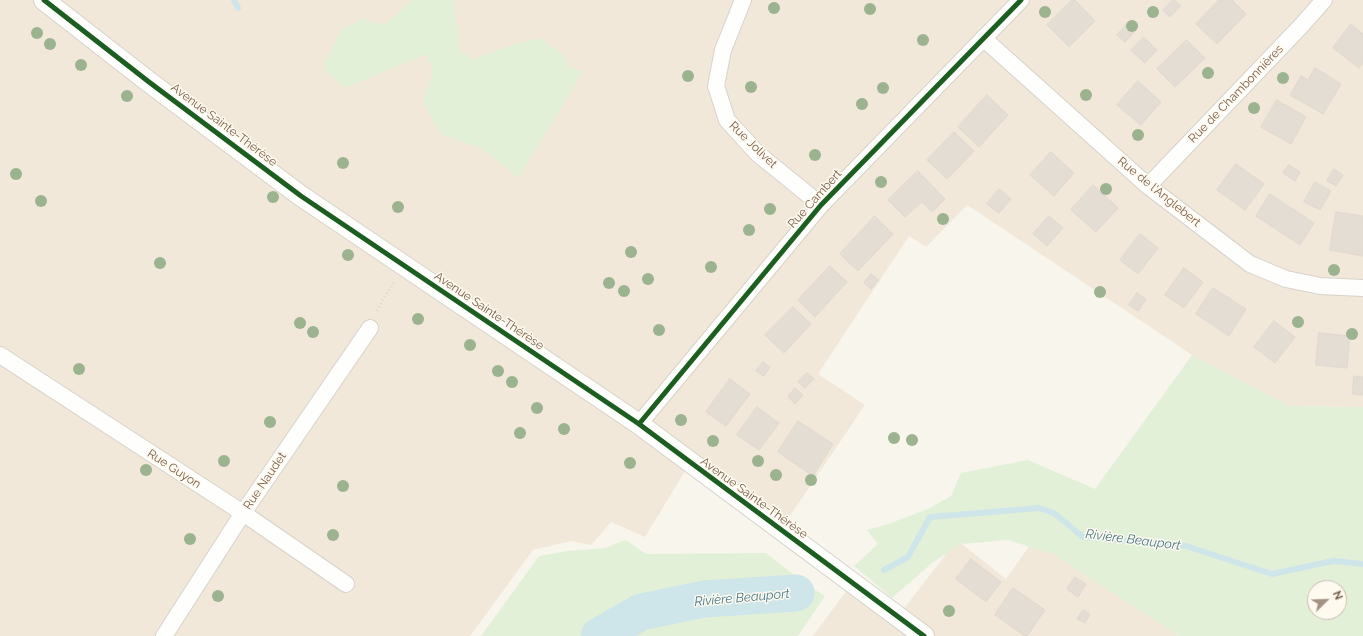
<!DOCTYPE html>
<html>
<head>
<meta charset="utf-8">
<style>
	body { margin:0 }
	#map { position:relative; width:1363px; height:636px; overflow:hidden; background:#f8f5ed; font-family:Raleway,sans-serif }
	canvas { display:block }
	.north { position:absolute; left:1307px; top:580px; width:40px; height:40px; box-sizing:border-box; background:#fffaef; border:1px solid #c9bcad; border-radius:50%; rotate:67deg; font-size:11px; font-weight:700; line-height:16px; text-align:center; color:#775e4b }
	.north::after { content:''; display:block; margin:auto; width:14px; height:18px; background:#a49384; clip-path:polygon(50% 0,100% 100%,50% 72%,0 100%) }
</style>
</head>
<body>
<div id="map">
<canvas width="1363" height="636"></canvas>
<div class="north">N</div>
</div>
<script>
const ctx = document.querySelector('canvas').getContext('2d');
ctx.lineJoin = 'round';
function fillPath(path, color) { ctx.fillStyle = color; ctx.fill(path, 'evenodd'); }
function stroke(path, color, width, dash) { ctx.strokeStyle = color; ctx.lineWidth = width; ctx.lineCap = dash ? 'butt' : 'round'; ctx.setLineDash(dash || []); ctx.stroke(path); }
function label(font, color, halo, rows, align = 'center') {
  ctx.font = font + ' Raleway,sans-serif'; ctx.lineWidth = 3; ctx.setLineDash([]); ctx.textBaseline = 'middle'; ctx.strokeStyle = halo; ctx.fillStyle = color; for (const [text, x, y, turn = 0] of rows) {
    ctx.save(); ctx.translate(x, y); ctx.rotate((+turn || 0) * Math.PI / 180); ctx.textAlign = isNaN(turn) ? turn : align; if (halo) ctx.strokeText(text, 0, 0); ctx.fillText(text, 0, 0); ctx.restore();
  }
}
const residential = new Path2D(`
	M0 0H1363V407L1289 406 1192 355 967 205 926 247 909 236 818 374 865 405 781 529 690 463 645 537 611 522 591 545 571 541 533 550 470 636H0Z
	M957 540 1006 579 1033 541 1179 636H813L853 582 898 616Z`);
const green = new Path2D(`
	M412 0H450L453 1 458 35 459 50 473 59 509 46 540 38 563 55 568 66 583 72 518 178 483 149 441 134 423 103 433 71 427 54 345 88 322 68 341 30 362 19 385 25Z
	M1192 355 1289 406 1363 407V636H1179L1050 552 1049 553 1008 540 961 544 932 563 892 598 854 566 878 544 867 530 888 524 928 509 951 496 961 473 1028 460 1095 489ZM1315 588H1339V612H1315Z
	M626 540 646 554 766 553 804 583 825 596 798 636H481L539 556 567 551 605 548Z`);
const stream = new Path2D(`
	M234 0 238 8
	M884 570 908 557 930 517 1039 508 1054 513 1083 537 1186 546 1272 574 1333 561 1363 564`);
const river = new Path2D(`
	M599 636 641 612 704 599 796 593`);
const building = new Path2D(`
	M1072 0H1075L1095 21 1069 47 1047 25Z
	M1173 0H1174L1181 6 1170 17 1163 10Z
	M1219 0H1232L1246 14 1217 44 1196 24Z
	M1351 24 1363 34V63L1359 68 1333 48Z
	M1126 25 1134 32 1125 42 1117 35Z
	M1144 37 1157 50 1145 63 1131 50Z
	M1187 40 1205 58 1175 87 1157 69Z
	M1315 68 1341 84 1323 114 1290 95 1301 76 1308 80Z
	M1138 81 1161 102 1141 125 1117 105Z
	M987 95 1008 115 979 147 958 127Z
	M1277 100 1306 117 1291 144 1261 127Z
	M954 132 974 151 947 179 927 160Z
	M1051 152 1074 173 1054 196 1030 175Z
	M1236 164 1264 184 1245 210 1217 190Z
	M1289 165 1300 172 1295 181 1283 173Z
	M1334 169 1343 175 1336 186 1327 181Z
	M918 171 945 199 932 212 922 202 905 217 888 200Z
	M1315 182 1331 191 1320 210 1304 202Z
	M1093 185 1118 208 1096 232 1071 210Z
	M999 189 1011 199 999 213 987 204Z
	M1270 194 1314 223 1300 245 1256 216Z
	M1336 212 1363 216V256L1330 250Z
	M875 216 893 234 858 271 840 254Z
	M1049 216 1063 228 1047 246 1033 234Z
	M1140 234 1158 248 1138 274 1120 260Z
	M830 266 847 282 815 317 798 300Z
	M1184 268 1203 282 1184 308 1165 295Z
	M871 274 879 280 871 289 864 283Z
	M1213 288 1246 309 1229 336 1196 314Z
	M1137 293 1146 299 1138 311 1129 305Z
	M793 307 811 324 784 353 765 335Z
	M1274 321 1295 337 1275 363 1254 347Z
	M1319 333 1350 336 1347 368 1316 365Z
	M763 362 770 367 764 376 756 371Z
	M807 373 814 379 805 388 798 382Z
	M1354 376 1363 377V395L1353 394Z
	M730 379 750 394 726 426 706 412Z
	M795 388 803 395 795 404 788 397Z
	M757 407 779 423 759 450 737 435Z
	M798 421 833 444 813 476 778 452Z
	M971 559 1001 582 986 602 956 579Z
	M1075 577 1086 584 1078 597 1067 589Z
	M1013 588 1045 610 1027 636H1025L995 615Z
	M1083 610 1090 614 1085 623 1077 619Z`);
const path = new Path2D(`
	M377 311 384 297 394 283`);
const minor = new Path2D(`
	M743 0 723 50 716 86 727 120 758 154 821 205
	M983 38 1148 186 1250 264 1286 279 1320 286 1363 288
	M1148 186 1301 26 1324 0
	M0 355 243 513 346 584
	M639 424 821 205 1021 0
	M164 636 243 513 370 328`);
const tertiary = new Path2D(`
	M44 0 149 82 301 196 639 424 924 636`);
const cycleway = new Path2D(`
	M44 0 149 82 301 196 639 424 924 636
	M639 424 821 205 1021 0`);
const trees = [
	[774,8],
	[870,9],
	[1045,12],
	[1153,12],
	[1132,26],
	[37,33],
	[923,40],
	[50,44],
	[81,65],
	[1208,73],
	[688,76],
	[1283,78],
	[751,87],
	[883,88],
	[1086,95],
	[127,96],
	[862,104],
	[1254,108],
	[1138,135],
	[815,155],
	[343,163],
	[16,174],
	[881,182],
	[1106,189],
	[273,197],
	[41,201],
	[398,207],
	[770,209],
	[943,219],
	[749,230],
	[631,252],
	[348,255],
	[160,263],
	[711,267],
	[1334,270],
	[648,279],
	[609,283],
	[624,291],
	[1100,292],
	[418,319],
	[1298,322],
	[300,323],
	[659,330],
	[313,332],
	[1352,334],
	[470,345],
	[79,369],
	[498,371],
	[512,382],
	[537,408],
	[681,420],
	[270,422],
	[564,429],
	[520,433],
	[894,438],
	[912,440],
	[713,441],
	[224,461],
	[758,461],
	[630,463],
	[146,470],
	[776,475],
	[811,480],
	[343,486],
	[333,535],
	[190,539],
	[218,596],
	[949,611]
];
const streetNames = [
	["Rue de Chambonnières",1236,94,-46],
	["Avenue Sainte-Thérèse",224,125,37],
	["Rue Jolivet",753,145,44],
	["Rue de l'Anglebert",1159,192,39],
	["Rue Cambert",815,199,-48],
	["Avenue Sainte-Thérèse",489,311,34],
	["Rue Guyon",174,469,33],
	["Rue Naudet",265,481,-56],
	["Avenue Sainte-Thérèse",754,498,36]
];
const waterNames = [
	["Rivière Beauport",1133,540,7],
	["Rivière Beauport",742,598,-5]
];
fillPath(residential, '#f1e8da');
fillPath(green, '#e3f0d8');
stroke(stream, '#cee5e9', 6);
stroke(river, '#cee5e9', 37);
fillPath(building, '#e4ddd4');
stroke(building, '#e1d8cf', 1);
stroke(minor, '#d7d2cb', 18);
stroke(tertiary, '#d7d2cb', 22);
stroke(path, '#dad5cf', 2.5, [1, 3]);
stroke(minor, '#fefefc', 16);
stroke(tertiary, '#fefefc', 20);
stroke(cycleway, '#1b5e20', 5);
ctx.fillStyle = '#9cb390';
for (const [x, y] of trees) { ctx.beginPath(); ctx.arc(x, y, 6, 0, 2 * Math.PI); ctx.fill(); }
label('12px', '#775e4b', '#fffaef', streetNames);
label('italic 13px', '#457a8b', '#fffaef', waterNames);
</script>
</body>
</html>
